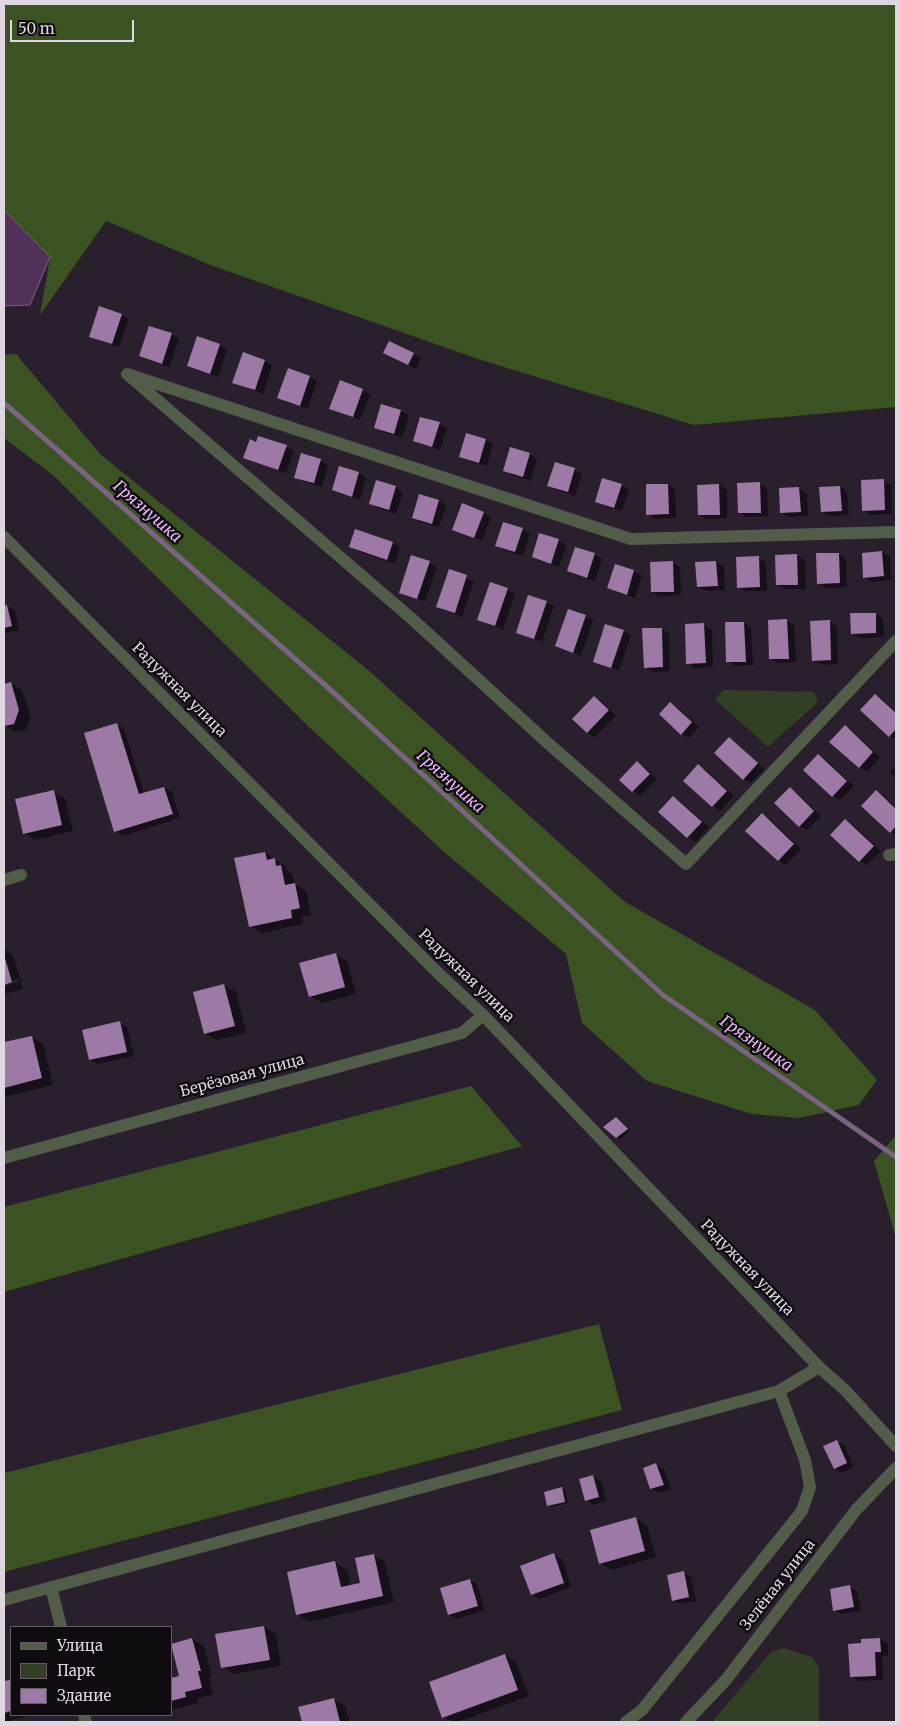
<!DOCTYPE html>
<html>
<head>
<meta charset="utf-8">
<style>
	body { margin:0 }
	#map { position:relative; width:900px; height:1726px; overflow:hidden; background:#2a202d; font-family:Merriweather,serif }
	canvas { display:block }
	.frame { position:absolute; inset:0; border:5px solid #ded7e0; pointer-events:none }
	.legend { position:absolute; left:10px; top:1626px; width:162px; height:90px; box-sizing:border-box; background:#100b11; border:1px solid #625d64; margin:0; padding:6px 9px; list-style:none; font-size:15px; color:#ded7e0 }
	.legend li { display:flex; align-items:center; gap:10px; height:25px }
	.legend b { width:25px; border:1px solid #625d64 }
	.scale { position:absolute; left:10px; top:20px; width:124px; height:22px; box-sizing:border-box; border:2px solid #ded7e0; border-top:0; padding-left:6px; font-size:15px; line-height:18px; white-space:nowrap; color:#ded7e0; -webkit-text-stroke:4px #100b11; paint-order:stroke }
</style>
</head>
<body>
<div id="map">
<canvas width="900" height="1726"></canvas>
<div class="frame"></div>
<ul class="legend">
<li><b style="height:6px;background:#525d49"></b>Улица</li>
<li><b style="height:14px;background:#314024"></b>Парк</li>
<li><b style="height:14px;background:#9d79a6"></b>Здание</li>
</ul>
<div class="scale">50 m</div>
</div>
<script>
const ctx = document.querySelector('canvas').getContext('2d');
ctx.lineJoin = 'round';
function fillPath(path, color) { ctx.fillStyle = color; ctx.fill(path, 'evenodd'); }
function stroke(path, color, width, dash) { ctx.strokeStyle = color; ctx.lineWidth = width; ctx.lineCap = dash ? 'butt' : 'round'; ctx.setLineDash(dash || []); ctx.stroke(path); }
function label(font, color, halo, rows, align = 'center') {
  ctx.font = font + ' Merriweather,serif'; ctx.lineWidth = 5; ctx.setLineDash([]); ctx.textBaseline = 'middle'; ctx.strokeStyle = halo; ctx.fillStyle = color; for (const [text, x, y, turn = 0] of rows) {
    ctx.save(); ctx.translate(x, y); ctx.rotate((+turn || 0) * Math.PI / 180); ctx.textAlign = isNaN(turn) ? turn : align; if (halo) ctx.strokeText(text, 0, 0); ctx.fillText(text, 0, 0); ctx.restore();
  }
}
const green = new Path2D(`
	M723 690 814 692 818 702 768 747 715 699Z
	M784 1648 812 1657 819 1668V1722H712L772 1651Z`);
const forest = new Path2D(`
	M4 4H896V407L694 425 481 360 213 266 106 221 40 315 50 257 4 210Z
	M16 354 101 455 368 670 625 902 815 1010 877 1080 859 1105 799 1118 752 1114 647 1081 582 1023 566 954 443 851 310 728 54 476 4 438V355Z
	M471 1086 522 1146 4 1292V1207Z
	M896 1135V1238L874 1161Z
	M599 1324 622 1410 4 1572V1473Z`);
const water = new Path2D(`
	M4 210 50 257 30 305 4 306Z`);
const shadow = new Path2D(`
	M121 315 129 319 119 347 98 340 90 336Z
	M171 334 179 339 169 367 148 360 140 355Z
	M390 343 421 358 416 369 393 357Z
	M219 345 227 349 218 377 196 370 188 366Z
	M243 354 265 361 272 366 263 394 242 386 234 382Z
	M288 370 310 377 317 381 308 409 287 402 279 398Z
	M362 390 370 395 360 420 331 408Z
	M382 405 401 411 409 415 402 437 383 432 376 427Z
	M439 424 447 428 440 450 422 444 414 440Z
	M467 434 486 440 493 444 487 466 468 461 461 456Z
	M257 443 286 447 294 451 286 473 252 461 245 457Z
	M511 449 530 454 537 459 531 481 512 475 504 470Z
	M302 455 321 461 328 465 322 487 303 481 295 477Z
	M340 468 359 473 366 478 360 500 341 494 333 490Z
	M574 469 582 474 575 496 557 490 549 486Z
	M883 481 891 485 892 514 871 515 863 510Z
	M759 483 767 488 768 516 747 517 739 513Z
	M621 485 629 489 622 511 604 506 596 501Z
	M668 485 675 489 676 518 655 519 648 514Z
	M719 485 727 490V518L706 519 699 515Z
	M395 487 403 492 396 514 378 508 370 504Z
	M840 487 847 492 849 515 830 516 822 512Z
	M799 488 807 493 808 516 789 517 782 513 780 489Z
	M439 501 446 505 439 527 421 522 413 518Z
	M484 513 491 517 482 541 454 529Z
	M522 529 530 534 523 556 504 550 497 546Z
	M356 531 393 543 400 547 395 564 358 551 351 547Z
	M558 540 566 545 559 567 541 561 533 557Z
	M882 552 890 557 891 580 872 582 864 577Z
	M594 554 602 559 595 581 576 575 569 571Z
	M839 554 846 558 847 587 826 588 819 583Z
	M797 555 805 560 806 589H785L777 585 776 556Z
	M758 558 766 562 767 591H746L738 587Z
	M429 562 437 567 425 602 400 592Z
	M672 562 680 567 681 595 660 596 652 592Z
	M716 562 724 566 725 590 706 591 698 587Z
	M615 566 634 571 642 576 635 598 616 592 609 588Z
	M450 571 474 581 462 617 438 607Z
	M507 590 515 594 503 630 479 620Z
	M546 602 554 606 542 642 518 632Z
	M7 606 15 611 19 630 4 633V607Z
	M875 614 883 618 884 637 860 638 852 633Z
	M585 616 593 620 581 656 557 646Z
	M787 620 794 625 796 662 778 663 771 659Z
	M829 622 837 626 838 664 821 665 813 660Z
	M744 623 751 628 753 665 735 666 727 661Z
	M704 625 712 629 713 667 695 668 688 663Z
	M661 629 669 633 670 671 653 672 645 667Z
	M623 631 631 635 619 671 594 661Z
	M11 683 22 690 31 718 26 730 16 732 4 725V685Z
	M875 695 883 700 896 712V739L890 736Z
	M594 698 602 702 616 715 595 737 587 732Z
	M670 704 678 708 699 727 689 738 681 734Z
	M117 725 124 729 144 794 164 788 172 792 180 818 123 836 115 831Z
	M845 727 852 731 880 757 867 772 859 767Z
	M729 739 736 743 764 769 751 783 743 779Z
	M818 755 826 760 854 786 840 800 833 796Z
	M637 763 644 767 657 779 640 796 633 791 621 780Z
	M698 766 706 770 734 796 720 811 713 806Z
	M896 766V778L890 773Z
	M790 788 797 793 821 816 807 830 799 826Z
	M876 791 884 796 896 807V835L890 832Z
	M54 792 65 799 73 831 36 840 24 833Z
	M673 797 681 802 709 827 695 842 688 837 660 812Z
	M762 815 770 819 801 849 786 865 778 860Z
	M845 821 853 825 881 851 867 865 860 861Z
	M265 853 286 866 287 870 292 874 295 884 306 891 311 915 302 917 303 924 262 933 250 926Z
	M4 949 13 955 23 989 4 994V986L19 982 18 979 4 983Z
	M335 954 347 961 356 994 322 1003 310 996Z
	M224 985 236 992 246 1033 217 1040 205 1033Z
	M119 1023 127 1027 134 1056 98 1064 90 1060Z
	M32 1037 43 1044 53 1085 4 1097V1044Z
	M619 1121 630 1131 620 1139 617 1137Z
	M837 1442 845 1446 854 1467 842 1473 835 1468Z
	M656 1465 664 1469 671 1489 659 1493 651 1488Z
	M593 1476 601 1481 606 1501 594 1505 586 1500Z
	M561 1488 565 1490 568 1503 552 1507 548 1505Z
	M635 1518 647 1525 656 1557 612 1570 600 1563Z
	M374 1555 385 1562 394 1602 309 1622 298 1615 288 1573 335 1563 347 1570 351 1586 362 1584Z
	M554 1555 562 1559 571 1587 539 1599 532 1594Z
	M684 1573 691 1577 696 1601 681 1604 673 1600Z
	M470 1580 477 1584 485 1610 457 1619 449 1615Z
	M850 1587 857 1591 861 1611 842 1614 834 1610Z
	M264 1627 276 1634 281 1666 234 1674 222 1667Z
	M192 1639 204 1646 212 1677 209 1678 213 1694 197 1699 198 1703 171 1710V1679L181 1676Z
	M880 1639 888 1644V1656H882L883 1680 858 1681 851 1676 863 1644Z
	M505 1655 516 1662 529 1696 458 1722H453L443 1717Z
	M9 1681 11 1682V1715L28 1716 4 1722V1682Z
	M334 1699 345 1706 350 1722H303L299 1708Z`);
const stream = new Path2D(`
	M4 403 334 693 663 995 896 1157`);
const building = new Path2D(`
	M99 306 122 314 112 344 89 337Z
	M149 326 172 333 162 364 139 356Z
	M197 336 220 344 210 374 187 366Z
	M389 341 414 353 408 365 383 353Z
	M243 352 265 360 255 390 232 383Z
	M288 368 310 376 300 406 277 398Z
	M340 380 363 389 353 417 329 409Z
	M381 404 401 410 394 434 374 428Z
	M420 417 440 422 432 447 413 441Z
	M466 433 486 439 479 463 459 457Z
	M258 436 287 445 278 470 243 458 250 439 256 442Z
	M510 447 530 453 523 477 503 471Z
	M301 453 321 459 314 483 294 478Z
	M555 462 575 468 568 492 547 486Z
	M339 466 359 472 352 497 332 490Z
	M602 478 622 484 614 508 595 502Z
	M884 479 885 510 862 511 861 480Z
	M376 480 396 486 389 510 369 504Z
	M760 482 761 513H738L737 483Z
	M646 484H668L669 514 646 515Z
	M719 484 720 515H698L697 485Z
	M840 486 842 511 821 512 819 487Z
	M799 487 801 512 780 513 779 488Z
	M419 494 439 500 432 524 412 518Z
	M462 503 484 512 474 538 452 530Z
	M503 522 523 528 515 552 495 546Z
	M355 529 393 542 387 560 349 547Z
	M539 533 559 539 551 564 532 557Z
	M575 547 595 553 587 578 567 571Z
	M882 551 884 576 863 578 862 553Z
	M816 553H839L840 583 817 584Z
	M797 554 798 585H776L775 555Z
	M411 555 430 561 417 599 399 593Z
	M759 556 760 587 737 588 736 557Z
	M673 561 674 592H651L650 562Z
	M716 561 718 586 697 587 695 562Z
	M615 564 634 570 627 595 607 588Z
	M449 569 467 575 455 613 436 607Z
	M490 582 508 588 495 626 477 620Z
	M528 595 547 601 534 639 516 633Z
	M7 605 12 626 4 628V606Z
	M568 609 586 615 573 653 555 646Z
	M850 613H876V633L851 634Z
	M787 619 789 659H769L768 620Z
	M830 620 831 660 812 661 810 621Z
	M725 622H744L746 662H726Z
	M704 623 706 663 686 664 685 624Z
	M605 624 624 630 611 668 593 662Z
	M642 628H662L663 667 644 668Z
	M11 682 19 710 14 724 4 726V684Z
	M875 694 896 713V729L889 737 860 710Z
	M594 696 609 710 587 733 572 719Z
	M670 702 692 722 681 735 659 714Z
	M117 723 139 794 164 787 173 814 114 832 84 733Z
	M845 725 873 752 859 768 829 742Z
	M729 737 758 763 743 780 714 753Z
	M818 754 847 781 832 797 803 770Z
	M637 761 650 774 632 792 619 780Z
	M698 764 727 791 712 807 683 781Z
	M790 787 814 811 799 827 774 803Z
	M54 790 62 825 23 834 15 799Z
	M876 790 896 809V826L890 833 861 806Z
	M673 796 702 822 687 838 658 812Z
	M762 813 794 844 778 861 745 831Z
	M845 819 874 846 859 862 830 835Z
	M265 852 267 860 275 858 276 866 281 865 285 885 295 883 300 908 291 910 292 918 249 927 234 858Z
	M336 953 345 987 309 997 299 963Z
	M4 955 12 982 4 985Z
	M224 984 235 1026 204 1034 193 992Z
	M120 1021 127 1052 89 1060 82 1030Z
	M32 1036 42 1078 4 1088V1042Z
	M616 1117 628 1129 616 1138 603 1127Z
	M837 1440 847 1463 834 1469 823 1446Z
	M656 1463 664 1485 650 1489 643 1468Z
	M593 1475 599 1497 585 1501 579 1479Z
	M562 1487 565 1502 547 1506 544 1492Z
	M636 1517 645 1551 599 1564 590 1530Z
	M554 1553 564 1583 531 1595 520 1566Z
	M374 1554 383 1596 296 1615 287 1572 335 1561 341 1587 360 1583 355 1558Z
	M684 1571 689 1597 672 1601 667 1575Z
	M470 1579 478 1606 448 1615 440 1588Z
	M850 1585 854 1607 833 1611 830 1589Z
	M264 1626 270 1660 221 1668 215 1634Z
	M192 1638 201 1671H198L202 1688 185 1692 186 1697 171 1701V1678L179 1676 171 1644Z
	M880 1638 881 1652H875L876 1676 850 1677 848 1644 861 1643V1639Z
	M505 1654 518 1690 442 1718 429 1682Z
	M10 1680 11 1686V1711L4 1713V1681Z
	M334 1698 340 1722H302L298 1707Z`);
const minor = new Path2D(`
	M896 532 631 539 127 374 411 618 550 745 686 864 896 641
	M4 537 438 973 483 1015 819 1367 845 1390 896 1446
	M889 855 896 854
	M4 880 21 875
	M4 1158 462 1033 483 1015
	M51 1587 61 1627
	M4 1600 779 1391 819 1367
	M84 1715 86 1722
	M626 1722 642 1710 802 1511 810 1487 805 1460 779 1391
	M686 1722 725 1681 856 1510 896 1468`);
const streetNames = [
	["Радужная улица",179,690,45],
	["Радужная улица",466,976,44],
	["Берёзовая улица",242,1076,-15],
	["Радужная улица",747,1268,46],
	["Зелёная улица",778,1585,-52]
];
const waterNames = [
	["Грязнушка",147,512,41],
	["Грязнушка",450,782,42],
	["Грязнушка",756,1044,35]
];
fillPath(green, '#314024');
fillPath(forest, '#3b5223');
fillPath(water, '#513159');
stroke(water, '#7b6382', 1);
fillPath(shadow, '#0007');
stroke(stream, '#7b6382', 5);
fillPath(building, '#9d79a6');
stroke(minor, '#525d49', 12);
label('15px', '#ded7e0', '#100b11', streetNames);
label('italic 16px', '#edb8fb', '#100b11', waterNames);
</script>
</body>
</html>
